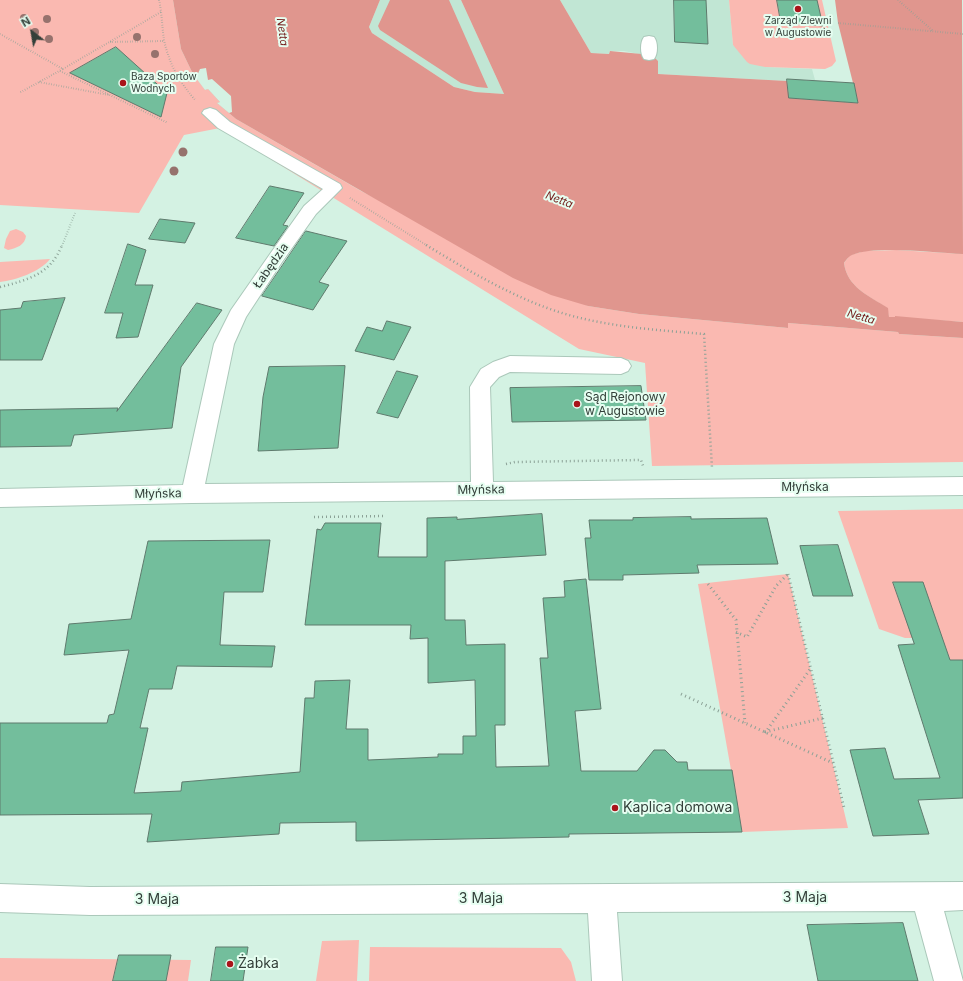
<!DOCTYPE html>
<html>
<head>
<meta charset="utf-8">
<style>
	body { margin:0 }
	#map { position:relative; width:963px; height:981px; overflow:hidden; background:#d4f2e3; font-family:Inter,sans-serif }
	canvas { display:block }
	.north { position:absolute; left:12px; top:12px; width:40px; height:40px; -webkit-text-stroke:3px #e6fef1; paint-order:stroke; rotate:329deg; font-size:11px; font-weight:700; line-height:16px; text-align:center; color:#333f39 }
	.north::after { content:''; display:block; margin:auto; width:14px; height:18px; background:#333f39; clip-path:polygon(50% 0,100% 100%,50% 72%,0 100%) }
</style>
</head>
<body>
<div id="map">
<canvas width="963" height="981"></canvas>
<div class="north">N</div>
</div>
<script>
const ctx = document.querySelector('canvas').getContext('2d');
ctx.lineJoin = 'round';
function fillPath(path, color) { ctx.fillStyle = color; ctx.fill(path, 'evenodd'); }
function stroke(path, color, width, dash) { ctx.strokeStyle = color; ctx.lineWidth = width; ctx.lineCap = dash ? 'butt' : 'round'; ctx.setLineDash(dash || []); ctx.stroke(path); }
function label(font, color, halo, rows, align = 'center') {
  ctx.font = font + ' Inter,sans-serif'; ctx.lineWidth = 4; ctx.setLineDash([]); ctx.textBaseline = 'middle'; ctx.strokeStyle = halo; ctx.fillStyle = color; for (const [text, x, y, turn = 0] of rows) {
    ctx.save(); ctx.translate(x, y); ctx.rotate((+turn || 0) * Math.PI / 180); ctx.textAlign = isNaN(turn) ? turn : align; if (halo) ctx.strokeText(text, 0, 0); ctx.fillText(text, 0, 0); ctx.restore();
  }
}
const built = new Path2D(`
	M380 0H461L504 94 475 92 454 87 372 33 369 27Z
	M560 0H729L733 45 765 67 812 69 815 80 787 79V81L658 74V62L653 57 624 51H610L609 54 591 53Z`);
const green = new Path2D(`
	M0 0H173L181 49 192 72 205 90 208 89 220 102 217 103 236 119 361 191 588 306 639 314 788 328V323L898 332 899 334 963 338V462L652 466 645 363 579 349 220 128 184 135 139 213 0 205Z
	M729 0H822L836 61 832 66 825 69 765 67 750 64 747 62 733 45Z
	M16 229 23 232 26 236C25 245 17 248 8 250L4 248 6 239 10 231Z
	M896 250 963 254V322L889 317 887 308C869 296 847 287 844 263L850 255 865 251Z
	M50 259C40 272 16 280 0 282V262Z
	M963 509V707L941 638H905L879 629 838 511Z
	M788 574 848 828 742 832 698 584Z
	M359 940 357 981H316L322 941Z
	M370 947 561 948 571 962 576 981H369Z
	M0 958 191 960 188 981H0Z`);
const forest = new Path2D(`
	M173 0H380L369 27 372 33 454 87 475 92 504 94 461 0H560L591 53 609 54 610 51 652 55 658 61V74L787 81 790 98 858 103 838 23 835 0H962L963 254C935 253 876 245 852 255 849 256 846 260 844 263 847 287 869 296 888 308L889 317H895V316L963 322V338L899 334 898 332 788 323V328L639 314 588 306 551 295 513 278 236 119 217 103 220 102 208 89 205 90 192 72 181 49Z
	M390 0H449L488 88 477 87 461 83 380 30 378 26Z`);
const pier = new Path2D(`
	M206 68 208 80 212 79 231 96 232 112 229 113 217 103 220 102 208 89 205 90 196 78 200 69Z`);
const building = new Path2D(`
	M674 0H706L708 44 675 42Z
	M777 0H817L823 26 781 22Z
	M116 47 167 93 161 117 70 73Z
	M787 79 854 83 858 103 789 98Z
	M270 186 304 193 283 225 288 226 274 246 236 238Z
	M160 219 195 223 185 243 149 239Z
	M306 231 347 241 319 282 329 285 313 310 262 296Z
	M128 244 146 250 135 285H153L138 337 116 338 123 313H105Z
	M65 298 42 360H0V310L21 308 23 302Z
	M197 303 222 310 181 367 172 428 74 435 71 446 0 447V410L118 408 117 411Z
	M387 321 411 327 394 360 355 351 367 327 382 331Z
	M345 366 338 448 258 451 263 397 269 367Z
	M397 371 418 376 398 418 377 413Z
	M641 386 646 420 512 422 510 388Z
	M542 514 546 555 445 561V620H465L466 645 505 644V725H495L496 767 549 766 540 658H548L543 598 565 597 564 581 586 579 601 709 575 711 581 771H637L654 750H665L677 762H687L688 770H732L742 832 569 834V837L356 841V822L280 823 279 834 147 842 152 814 0 815V723H107L109 715 114 714 129 650 64 655 69 624 131 619 148 541 270 540 263 592H224L220 645 275 646 272 667 177 666 172 689H149L140 728H148L134 793 181 791 182 782 300 772 305 698H314L315 681 350 680 346 729H368V760L438 757V754H463V736H476L475 680 428 683V638L410 639 411 625H305L317 529 321 530 325 523H381L378 557H427V518L457 517V519Z
	M691 517V519L767 518 778 564 697 565 699 573 623 575V580H589L585 538H591L589 520H633V518Z
	M838 545 853 596H813L800 546Z
	M893 582H923L950 660H963V798L918 800 929 834 873 836 850 750 885 748 894 779 940 778 898 645 914 644Z
	M903 923 918 981H818L807 925Z
	M216 947H248L243 981H211Z
	M119 955H171L166 981H113Z`);
const pathFar2 = new Path2D(`
	M159 0C162 13 162 27 164 40 169 64 180 83 196 101
	M898 0 933 31
	M838 23 963 34
	M0 34 63 69 19 93
	M110 42 164 41
	M63 69 161 12
	M60 71 168 123
	M39 82 109 95
	M350 198 428 246
	M62 246 75 213`);
const pathFar1 = new Path2D(`
	M426 245C469 271 514 298 562 313 608 327 657 330 704 334L712 468
	M0 287C28 280 51 274 62 245
	M506 464 515 462 641 460 643 466H645
	M314 517 386 516`);
const path = new Path2D(`
	M788 574 844 808
	M708 584 736 620 745 723
	M736 632 747 637 776 586 788 574
	M681 694 833 763
	M765 732 823 718
	M765 733 811 668`);
const minor = new Path2D(`
	M649 36 654 37C658 42 658 54 654 59L649 60 644 59C640 54 640 42 644 37Z
	M210 108 216 110 230 122 340 184 342 188 316 214 282 262 246 317 234 344 205 484 471 482 470 387 481 369 493 362 510 356 621 358 628 361 631 366 628 371 621 374 510 372 499 377 490 387 493 482 963 477V495L192 503 0 507V489L183 485 214 344 231 310 270 254 304 206 323 189 218 128 202 113 204 110Z
	M963 882V910L944 911 963 981H934L915 911 617 912 622 981H592L588 913 90 915 0 912V884L90 887Z`);
const trees = [
	[24,18,4],
	[47,19,4],
	[35,32,4],
	[137,37,4],
	[49,39,4],
	[155,54,4],
	[183,152,4.5],
	[174,171,4.5]
];
const markers = [
	[798,9,4,"#a9141a"],
	[123,83,4,"#a9141a"],
	[577,404,4,"#a9141a"],
	[615,808,4,"#a9141a"],
	[230,964,4,"#a9141a"]
];
const farPoinames = [
	["Zarząd Zlewni",798,21],
	["w Augustowie",798,33],
	["Baza Sportów",131,77,"left"],
	["Wodnych",131,89,"left"]
];
const farWaternames = [
	["Netta",282,32,82],
	["Netta",559,200,21],
	["Netta",861,317,17]
];
const streetNames = [
	["Łabędzia",271,266,-55],
	["Młyńska",805,487],
	["Młyńska",481,490,-1],
	["Młyńska",158,494,-1]
];
const poiNames = [
	["Sąd Rejonowy",585,397],
	["w Augustowie",585,411]
];
const nearPoinames = [
	["Kaplica domowa",623,808],
	["Żabka",238,964]
];
const nearStreetnames = [
	["3 Maja",805,898],
	["3 Maja",481,899],
	["3 Maja",157,900]
];
fillPath(built, '#c1e6d4');
fillPath(green, '#fab9b1');
fillPath(forest, '#e0968e');
fillPath(pier, '#d4f2e3');
fillPath(building, '#73be9c');
stroke(building, '#5f7a6d', 1);
stroke(minor, '#abc8ba', 2);
stroke(pathFar2, '#8ba196', 2, [0.5, 2]);
stroke(pathFar1, '#8ba196', 2.5, [1, 3]);
stroke(path, '#8ba196', 3, [1, 3.5]);
fillPath(minor, '#fff');
ctx.fillStyle = '#96726d';
for (const [x, y, r] of trees) { ctx.beginPath(); ctx.arc(x, y, r, 0, 2 * Math.PI); ctx.fill(); }
for (const [x, y, r, color] of markers) { const dot = new Path2D(); dot.arc(x, y, r, 0, 2 * Math.PI); ctx.fillStyle = color; ctx.fill(dot); stroke(dot, '#e6fef1', 1.5); }
label('10px', '#333f39', '#e6fef1', farPoinames);
label('italic 11px', '#721b19', '#e6fef1', farWaternames);
label('12px', '#333f39', '#e6fef1', streetNames);
label('12px', '#333f39', '#e6fef1', poiNames, 'left');
label('14px', '#333f39', '#e6fef1', nearPoinames, 'left');
label('14px', '#333f39', '#e6fef1', nearStreetnames);
</script>
</body>
</html>
